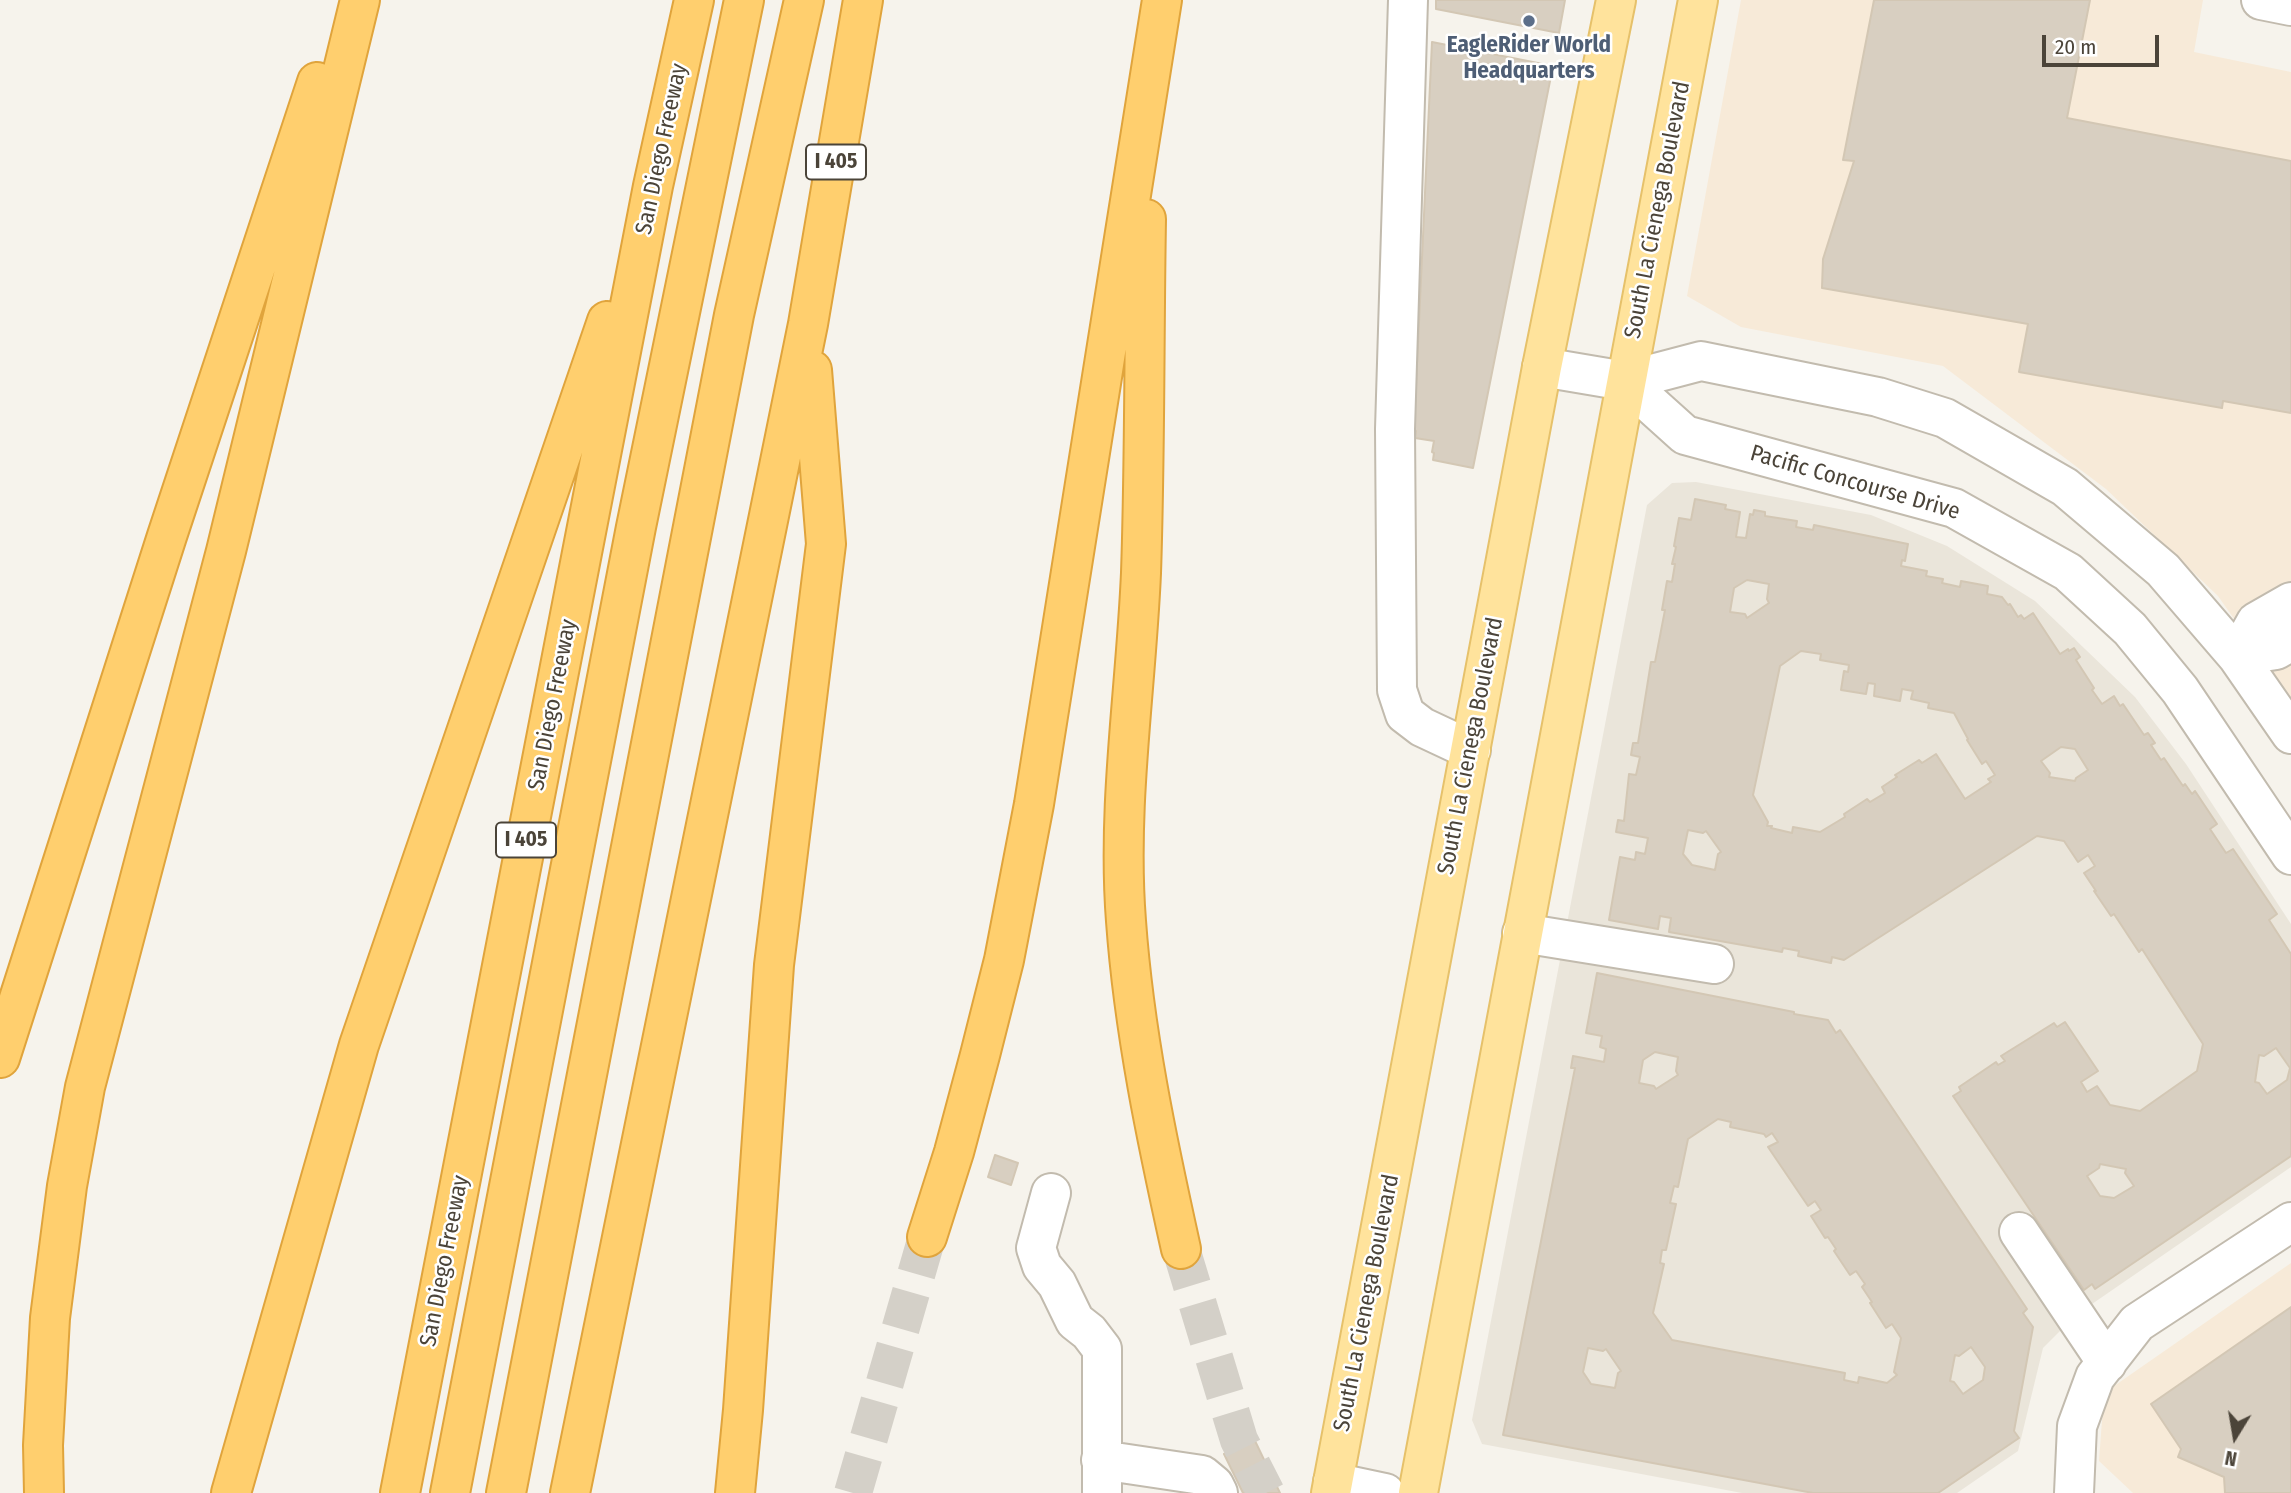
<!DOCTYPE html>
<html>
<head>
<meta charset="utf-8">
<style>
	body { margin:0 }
	#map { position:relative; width:2291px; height:1493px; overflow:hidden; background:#f6f3ec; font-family:"Fira Sans Condensed",sans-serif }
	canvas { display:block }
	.north { position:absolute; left:2200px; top:1402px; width:70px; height:70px; -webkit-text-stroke:5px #fff; paint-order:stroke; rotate:191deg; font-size:19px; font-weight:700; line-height:28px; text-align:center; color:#4b4439 }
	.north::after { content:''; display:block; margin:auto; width:24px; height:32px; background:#4b4439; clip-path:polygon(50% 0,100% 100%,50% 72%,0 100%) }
	.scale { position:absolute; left:2042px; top:35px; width:117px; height:32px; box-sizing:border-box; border:4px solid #4b4439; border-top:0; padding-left:9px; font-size:21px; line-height:24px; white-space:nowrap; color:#4b4439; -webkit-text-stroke:5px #fff; paint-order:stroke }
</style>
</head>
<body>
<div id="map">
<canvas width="2291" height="1493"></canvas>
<div class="north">N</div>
<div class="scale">20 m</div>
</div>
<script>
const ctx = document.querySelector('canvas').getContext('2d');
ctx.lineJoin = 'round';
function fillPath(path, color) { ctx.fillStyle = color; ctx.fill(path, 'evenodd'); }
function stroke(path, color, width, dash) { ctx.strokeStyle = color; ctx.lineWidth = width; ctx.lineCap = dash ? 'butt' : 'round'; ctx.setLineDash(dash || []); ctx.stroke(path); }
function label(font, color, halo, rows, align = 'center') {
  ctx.font = font + ' "Fira Sans Condensed",sans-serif'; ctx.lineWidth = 5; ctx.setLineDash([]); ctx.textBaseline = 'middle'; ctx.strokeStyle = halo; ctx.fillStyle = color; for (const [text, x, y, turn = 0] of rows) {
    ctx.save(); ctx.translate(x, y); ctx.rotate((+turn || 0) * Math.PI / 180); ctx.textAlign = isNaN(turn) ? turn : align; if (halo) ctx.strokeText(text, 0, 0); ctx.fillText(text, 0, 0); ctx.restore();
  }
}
const residential = new Path2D(`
	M1696 482 1871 515 1947 546 2035 601 2135 697 2186 764 2291 924V1167L2076 1315 2043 1348 2018 1451 1957 1493H1742L1482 1444 1472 1420 1647 505 1672 483Z`);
const commercial = new Path2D(`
	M1741 0H2203L2194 52 2291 72V700L2218 596 2106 489 1943 366 1741 327 1687 296Z
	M2291 1263V1493H2133L2099 1461 2104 1393Z`);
const building = new Path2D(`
	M1436 0H1565L1559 33 1436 9Z
	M1874 0H2090L2067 118 2291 161V413L2223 401 2222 408 2019 372 2028 324 1822 288 1823 259 1854 161 1843 160Z
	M1432 42 1553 66 1473 468 1433 460 1434 453 1432 452 1434 441 1415 438 1416 431 1414 430Z
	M1695 499 1726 505 1725 509 1740 512 1736 537 1746 538 1750 514 1753 515 1754 510 1765 512V516L1797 521 1796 527 1813 530 1814 525 1908 544 1905 561 1902 560 1901 566 1927 571 1926 576 1943 579 1942 583 1960 587 1961 581 1988 586 1987 594 2002 597 2008 605 2010 604 2018 617 2021 615 2024 619 2033 613 2060 654 2068 649 2069 651 2074 648 2080 657 2076 660 2094 688 2092 690 2102 704 2114 696 2120 706 2123 704 2144 735 2148 733 2155 743 2151 745 2161 760 2164 758 2183 786 2185 784 2192 794 2195 791 2217 824 2210 829 2226 853 2233 849 2277 914 2269 920 2291 954V1156L2095 1289 2092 1284 2084 1290 1953 1096 1961 1091 1959 1087 1996 1062 1998 1065 2005 1061 2001 1056 2054 1023 2057 1027 2065 1022 2098 1071 2081 1082 2087 1092 2097 1086 2110 1105 2140 1111 2197 1071 2203 1044 2142 949 2139 952 2114 914 2111 916 2094 891H2096L2084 873 2095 866 2088 855 2078 862 2064 841 2037 836 1844 960 1832 957 1831 963 1798 956 1799 951 1783 948 1782 952 1669 932 1671 918 1660 916 1658 929 1609 920 1620 857 1635 860 1636 852 1645 854 1648 838 1616 832 1618 820 1624 821 1629 774 1636 775 1640 757 1631 755 1633 743H1638L1651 662H1655L1665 610H1662L1667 581 1672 582 1675 564H1672L1676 547 1674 546 1679 518 1691 520ZM1747 580 1769 584 1767 599 1769 603 1747 618 1745 614 1730 612 1734 588ZM1801 651 1821 654 1820 660 1849 665 1848 672 1844 671 1841 690 1866 694 1868 683 1875 684 1874 696 1900 701 1902 689 1913 691 1911 699 1929 703 1928 708 1954 713 1968 739 1967 740 1982 764 1986 761 1995 775 1988 779 1991 782 1965 799 1936 754 1922 763 1919 760 1895 775 1897 777 1882 787 1885 793 1870 802 1867 799 1844 814 1845 817 1820 832 1793 827 1792 833 1771 828 1772 826H1767L1768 822 1753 795 1780 666ZM2061 747 2075 749 2088 770 2076 778 2075 781 2049 777 2050 773 2041 761ZM1688 830 1703 833 1706 831 1721 852 1718 854 1715 870 1692 865 1683 854ZM2276 1048 2290 1068 2287 1080 2267 1094 2259 1083 2255 1082 2259 1055 2264 1056ZM2100 1164 2126 1169 2125 1173 2134 1186 2114 1198 2100 1196 2087 1176 2099 1168Z
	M1597 973 1794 1012V1014L1828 1020 1836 1033 1840 1030 2027 1309 2023 1313 2033 1327 2014 1431 2019 1438 1938 1493H1813L1503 1435 1575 1068H1571L1573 1056 1604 1062 1606 1049 1600 1047 1602 1036 1586 1033ZM1655 1052 1678 1057 1676 1071 1678 1075 1656 1089 1654 1086 1639 1083 1643 1060ZM1718 1119 1731 1122 1730 1127 1764 1134 1766 1137 1772 1133 1778 1142 1768 1147 1808 1206 1815 1201 1821 1210 1811 1216 1825 1238 1828 1237 1836 1249 1834 1251 1850 1275 1856 1271 1865 1284 1862 1287 1872 1302 1870 1303 1886 1328 1892 1324 1901 1338 1894 1372 1897 1375 1887 1383 1859 1377 1858 1383 1844 1380 1845 1373 1672 1340 1653 1313 1664 1264 1660 1263 1662 1250H1666L1676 1204 1670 1203 1674 1186 1678 1187 1688 1139ZM1971 1347 1985 1367 1983 1380 1963 1394 1954 1382 1950 1381 1955 1355 1959 1356ZM1588 1348 1603 1351 1606 1349 1621 1371 1618 1373 1615 1388 1591 1384 1583 1372Z
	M995 1155 1018 1163 1011 1185 988 1177Z
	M2291 1307V1493H2225L2224 1477 2178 1457 2181 1449 2151 1404Z
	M1254 1439 1257 1445 1280 1493H1243L1224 1454Z`);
const highwayTunnel = new Path2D(`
	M1181 1249 1239 1440 1266 1493
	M853 1493 927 1237`);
const minor = new Path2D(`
	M1408 0 1395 429 1397 690 1405 714 1422 727 1471 750
	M2261 0 2291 6
	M1542 367 1625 381 1701 361 1878 397 1945 418 2065 487 2163 570 2237 656 2291 734
	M1625 381 1685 435 1954 508 2068 572 2130 629 2180 690 2291 855
	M2237 656 2256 622 2291 602
	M2237 656 2276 650 2291 641
	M1522 933 1714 964
	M1051 1193 1036 1248 1042 1266 1057 1284 1075 1321 1089 1332 1102 1349V1493
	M2019 1232 2107 1363
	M1101 1460 1202 1475 1214 1485 1218 1493
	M1333 1482 1385 1493
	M2074 1493 2077 1426 2095 1377 2137 1323 2291 1222`);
const major = new Path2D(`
	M1331 1493 1542 367 1616 0
	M1418 1493 1698 0`);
const highway = new Path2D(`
	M1146 219C1144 337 1145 456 1141 573 1136 689 1117 805 1126 921 1134 1032 1157 1141 1181 1249
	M0 1058 167 536 317 82
	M927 1237 954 1152 980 1055 1004 960 1034 804 1162 0
	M44 1493 43 1445 50 1318 67 1186 85 1087 226 551 360 0
	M231 1493 359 1045 607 321
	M400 1493 653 186 694 0
	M450 1493 636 527 744 0
	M506 1493 734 315 804 0
	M570 1493 808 324 863 0
	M735 1493 743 1410 774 965 826 544 812 370`);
const markers = [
	[1529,21,7,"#5c6f8a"]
];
const shields = [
	[836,162,60],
	[526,840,60]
];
const shieldNames = [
	["I 405",836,162],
	["I 405",526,840]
];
const serviceNames = [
	["EagleRider World",1529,46],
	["Headquarters",1529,72]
];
const streetNames = [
	["San Diego Freeway",662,149,-78],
	["South La Cienega Boulevard",1658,210,-79],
	["Pacific Concourse Drive",1855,483,16],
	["San Diego Freeway",553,705,-79],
	["South La Cienega Boulevard",1471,746,-79],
	["San Diego Freeway",445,1261,-79],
	["South La Cienega Boulevard",1367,1303,-79]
];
fillPath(residential, '#eae5da');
fillPath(commercial, '#f7ead8');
fillPath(building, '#d8cfc1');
stroke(building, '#d3c7b4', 2);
stroke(highwayTunnel, '#d4d0c8', 38, [38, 19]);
stroke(minor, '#c2bbae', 42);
stroke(major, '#e6c16a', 42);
stroke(highway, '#e0a43c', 42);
stroke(minor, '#fff', 38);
stroke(major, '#ffe39c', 38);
stroke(highway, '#ffcf6e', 38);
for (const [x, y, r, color] of markers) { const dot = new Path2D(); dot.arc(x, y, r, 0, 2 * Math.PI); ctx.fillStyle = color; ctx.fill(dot); stroke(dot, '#fff', 2.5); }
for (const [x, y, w] of shields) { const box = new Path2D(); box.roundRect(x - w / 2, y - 17.5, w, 35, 5); ctx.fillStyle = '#fff'; ctx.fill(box); stroke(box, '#4b4439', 2); }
label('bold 21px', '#4b4439', null, shieldNames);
label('bold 23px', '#4e5e75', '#fff', serviceNames);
label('23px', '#4b4439', '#fff', streetNames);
</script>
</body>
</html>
